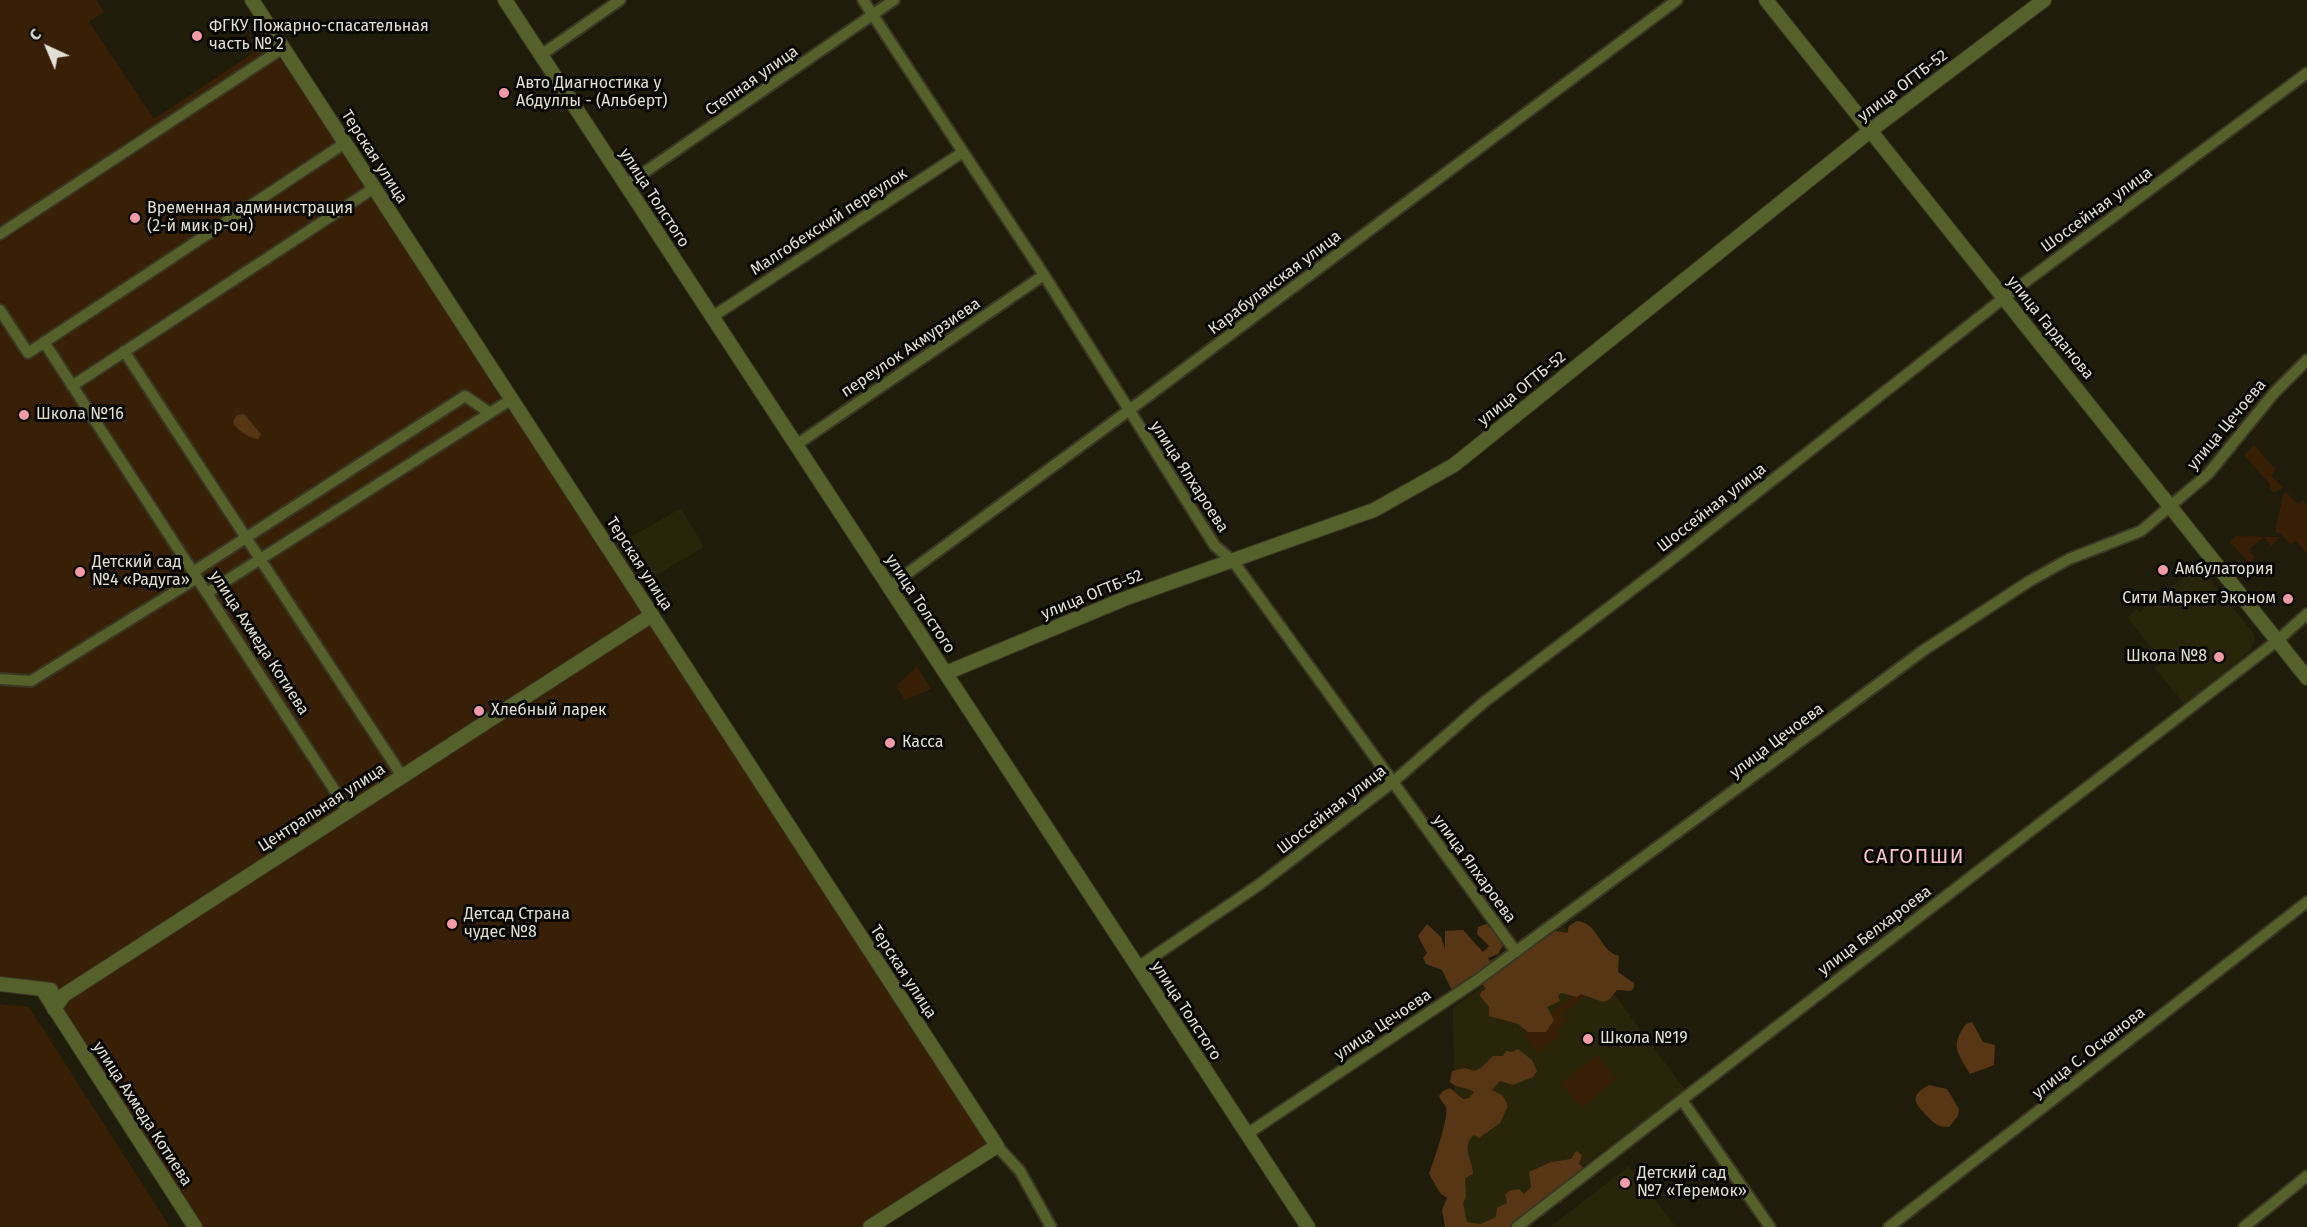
<!DOCTYPE html>
<html>
<head>
<meta charset="utf-8">
<style>
	body { margin:0 }
	#map { position:relative; width:2307px; height:1227px; overflow:hidden; background:#1f1c09; font-family:"Fira Sans",sans-serif }
	canvas { display:block }
	.north { position:absolute; left:18px; top:18px; width:60px; height:60px; -webkit-text-stroke:4px #070602; paint-order:stroke; rotate:316deg; font-size:16px; font-weight:700; line-height:24px; text-align:center; color:#e2e0d4 }
	.north::after { content:''; display:block; margin:auto; width:21px; height:27px; background:#e2e0d4; clip-path:polygon(50% 0,100% 100%,50% 72%,0 100%) }
</style>
</head>
<body>
<div id="map">
<canvas width="2307" height="1227"></canvas>
<div class="north">С</div>
</div>
<script>
const ctx = document.querySelector('canvas').getContext('2d');
ctx.lineJoin = 'round';
function fillPath(path, color) { ctx.fillStyle = color; ctx.fill(path, 'evenodd'); }
function stroke(path, color, width, dash) { ctx.strokeStyle = color; ctx.lineWidth = width; ctx.lineCap = dash ? 'butt' : 'round'; ctx.setLineDash(dash || []); ctx.stroke(path); }
function label(font, color, halo, rows, align = 'center') {
  ctx.font = font + ' "Fira Sans",sans-serif'; ctx.lineWidth = 6; ctx.setLineDash([]); ctx.textBaseline = 'middle'; ctx.strokeStyle = halo; ctx.fillStyle = color; for (const [text, x, y, turn = 0] of rows) {
    ctx.save(); ctx.translate(x, y); ctx.rotate((+turn || 0) * Math.PI / 180); ctx.textAlign = isNaN(turn) ? turn : align; if (halo) ctx.strokeText(text, 0, 0); ctx.fillText(text, 0, 0); ctx.restore();
  }
}
const built = new Path2D(`
	M681 508 704 547 643 583 614 544 629 535 631 537Z
	M2199 565 2254 634 2255 640 2248 653 2184 704 2155 668 2162 661 2127 617 2137 609 2140 612Z
	M1564 926 1685 1090 1501 1227H1464L1456 1216 1453 1008Z
	M1629 1166 1676 1227H1550Z`);
const green = new Path2D(`
	M0 0H96L104 12 89 22 154 119 253 53 246 42 269 26 997 1146 870 1227H195L42 989 0 984Z
	M2254 445 2276 470 2271 475 2283 488 2274 493 2270 489V484L2244 455Z
	M2286 492 2298 504 2303 500 2307 504V553L2296 541 2291 545 2280 533 2275 532 2283 495Z
	M2236 536 2279 537V538L2269 548 2270 544 2263 537 2249 550 2255 558 2249 563 2230 542Z
	M917 666 931 689 905 700 896 686Z
	M1584 987 1589 992 1563 1014 1568 1020 1556 1030 1560 1035 1538 1053 1524 1036Z
	M0 1004 29 1007 170 1227H0Z
	M1597 1055 1616 1079 1581 1108 1561 1083Z`);
const forest = new Path2D(`
	M244 414 261 434 258 439C251 439 235 429 233 422L237 415Z
	M1577 921C1599 923 1599 951 1619 956L1618 972 1634 983V987L1631 991 1617 990 1609 1000 1603 1002 1581 994 1577 997 1561 993 1558 996 1560 1001 1547 1007 1554 1020 1546 1032H1528L1518 1024 1489 1016V1007L1480 996 1481 992 1486 989 1482 984 1451 989 1442 970 1426 964 1423 958 1427 953 1418 936 1427 924 1441 937 1445 949V931L1463 930 1483 952 1489 946 1477 934 1478 927 1489 923 1505 942 1498 954 1488 958 1490 961 1552 930 1567 933 1569 926Z
	M1972 1022 1983 1042 1995 1045 1994 1065 1970 1074C1957 1052 1950 1046 1966 1024Z
	M1518 1049 1532 1060 1537 1071 1533 1077 1513 1085 1500 1081 1492 1090 1503 1096 1508 1106 1500 1123 1479 1138 1474 1135C1460 1147 1473 1159 1473 1174L1465 1178 1466 1197 1463 1203 1467 1222 1481 1224 1496 1217 1497 1208 1507 1203 1505 1195 1509 1191 1519 1189 1524 1194 1531 1187 1529 1172 1551 1162 1571 1159 1576 1151 1582 1155 1579 1164 1583 1167 1561 1196 1564 1199 1561 1203H1556L1547 1212 1523 1215 1524 1227H1445L1442 1210 1447 1198 1440 1193 1429 1174C1433 1163 1449 1117 1446 1108 1445 1104 1441 1101 1439 1096L1443 1091 1450 1088 1463 1099 1469 1098 1474 1092C1466 1086 1458 1089 1450 1082L1452 1071 1465 1068 1474 1071 1481 1068 1493 1056H1503L1506 1051 1512 1052Z
	M1929 1085 1947 1089 1959 1109 1958 1116 1949 1127C1938 1127 1935 1124 1928 1117 1916 1104 1907 1097 1929 1085Z`);
const minor = new Path2D(`
	M863 0 1044 275 1215 546 1233 561 1516 952
	M541 55 620 0
	M626 185 894 0
	M0 234 283 48
	M0 310 28 353 345 143
	M712 317 963 152
	M44 342 348 811
	M124 351 402 776
	M72 386 374 188
	M796 445 1044 275
	M193 572 465 396 490 413
	M889 587 1128 411 1677 0
	M207 593 512 399
	M0 679 31 681 197 578
	M1138 967 1260 884 1393 782 1483 703 1666 564 2005 297 2307 73
	M1682 1100 1770 1227
	M1247 1134 1476 981 1924 650 2028 582 2069 559 2141 531 2208 474 2274 393 2307 360
	M997 1146 1020 1171 1051 1227
	M1517 1227 2278 640 2307 614
	M1889 1227 2307 902
	M2244 1227 2307 1176`);
const tertiary = new Path2D(`
	M252 0 997 1146 870 1227
	M505 0 1308 1227
	M1766 0 2307 678
	M946 673 1124 599 1374 510 1454 465 1870 131 2044 0
	M0 984 51 990
	M42 989 195 1227
	M54 1009 64 995 652 615`);
const markers = [
	[197,36,6,"#f39aa7"],
	[504,93,6,"#f39aa7"],
	[135,218,6,"#f39aa7"],
	[24,415,6,"#f39aa7"],
	[2163,570,6,"#f39aa7"],
	[80,572,6,"#f39aa7"],
	[2288,599,6,"#f39aa7"],
	[2219,657,6,"#f39aa7"],
	[479,711,6,"#f39aa7"],
	[890,743,6,"#f39aa7"],
	[452,924,6,"#f39aa7"],
	[1588,1039,6,"#f39aa7"],
	[1625,1183,6,"#f39aa7"]
];
const poiNames = [
	["ФГКУ Пожарно-спасательная",209,27],
	["часть № 2",209,45],
	["Авто Диагностика у",516,84],
	["Абдуллы - (Альберт)",516,102],
	["Временная администрация",147,209],
	["(2-й мик р-он)",147,227],
	["Школа №16",36,415],
	["Детский сад",92,563],
	["№4 «Радуга»",92,581],
	["Амбулатория",2175,570],
	["Сити Маркет Эконом",2276,599,"right"],
	["Школа №8",2207,657,"right"],
	["Хлебный ларек",491,711],
	["Касса",902,743],
	["Детсад Страна",464,915],
	["чудес №8",464,933],
	["Школа №19",1600,1039],
	["Детский сад",1637,1174],
	["№7 «Теремок»",1637,1192]
];
const streetNames = [
	["Степная улица",752,81,-35],
	["улица ОГТБ-52",1903,86,-37],
	["Терская улица",374,157,57],
	["улица Толстого",654,198,57],
	["Шоссейная улица",2097,210,-36],
	["Малгобекский переулок",829,222,-33],
	["Карабулакская улица",1275,283,-37],
	["улица Гарданова",2050,328,51],
	["переулок Акмурзиева",911,348,-34],
	["улица ОГТБ-52",1522,389,-39],
	["улица Цечоева",2227,425,-50],
	["улица Ялхароева",1189,477,57],
	["Шоссейная улица",1712,508,-38],
	["Терская улица",639,564,57],
	["улица ОГТБ-52",1092,595,-22],
	["улица Толстого",920,604,57],
	["улица Ахмеда Котиева",259,643,57],
	["улица Цечоева",1777,741,-37],
	["Центральная улица",322,808,-33],
	["Шоссейная улица",1332,810,-38],
	["улица Ялхароева",1474,869,54],
	["улица Белхароева",1875,931,-37],
	["Терская улица",903,972,57],
	["улица Толстого",1186,1011,57],
	["улица Цечоева",1383,1025,-34],
	["улица С. Осканова",2089,1053,-38],
	["улица Ахмеда Котиева",142,1114,57]
];
const quarterNames = [
	["САГОПШИ",1914,857]
];
fillPath(built, '#29250a');
fillPath(green, '#382006');
fillPath(forest, '#563614');
stroke(minor, '#3a3725', 14);
stroke(tertiary, '#3a3725', 16);
stroke(minor, '#55602b', 10);
stroke(tertiary, '#55602b', 14);
for (const [x, y, r, color] of markers) { const dot = new Path2D(); dot.arc(x, y, r, 0, 2 * Math.PI); ctx.fillStyle = color; ctx.fill(dot); stroke(dot, '#070602', 2); }
label('16px', '#e2e0d4', '#070602', poiNames, 'left');
label('16px', '#e2e0d4', '#070602', streetNames);
ctx.letterSpacing = '1.5px';
label('20px', '#f8c4ca', '#070602', quarterNames);
ctx.letterSpacing = '0px';
</script>
</body>
</html>
